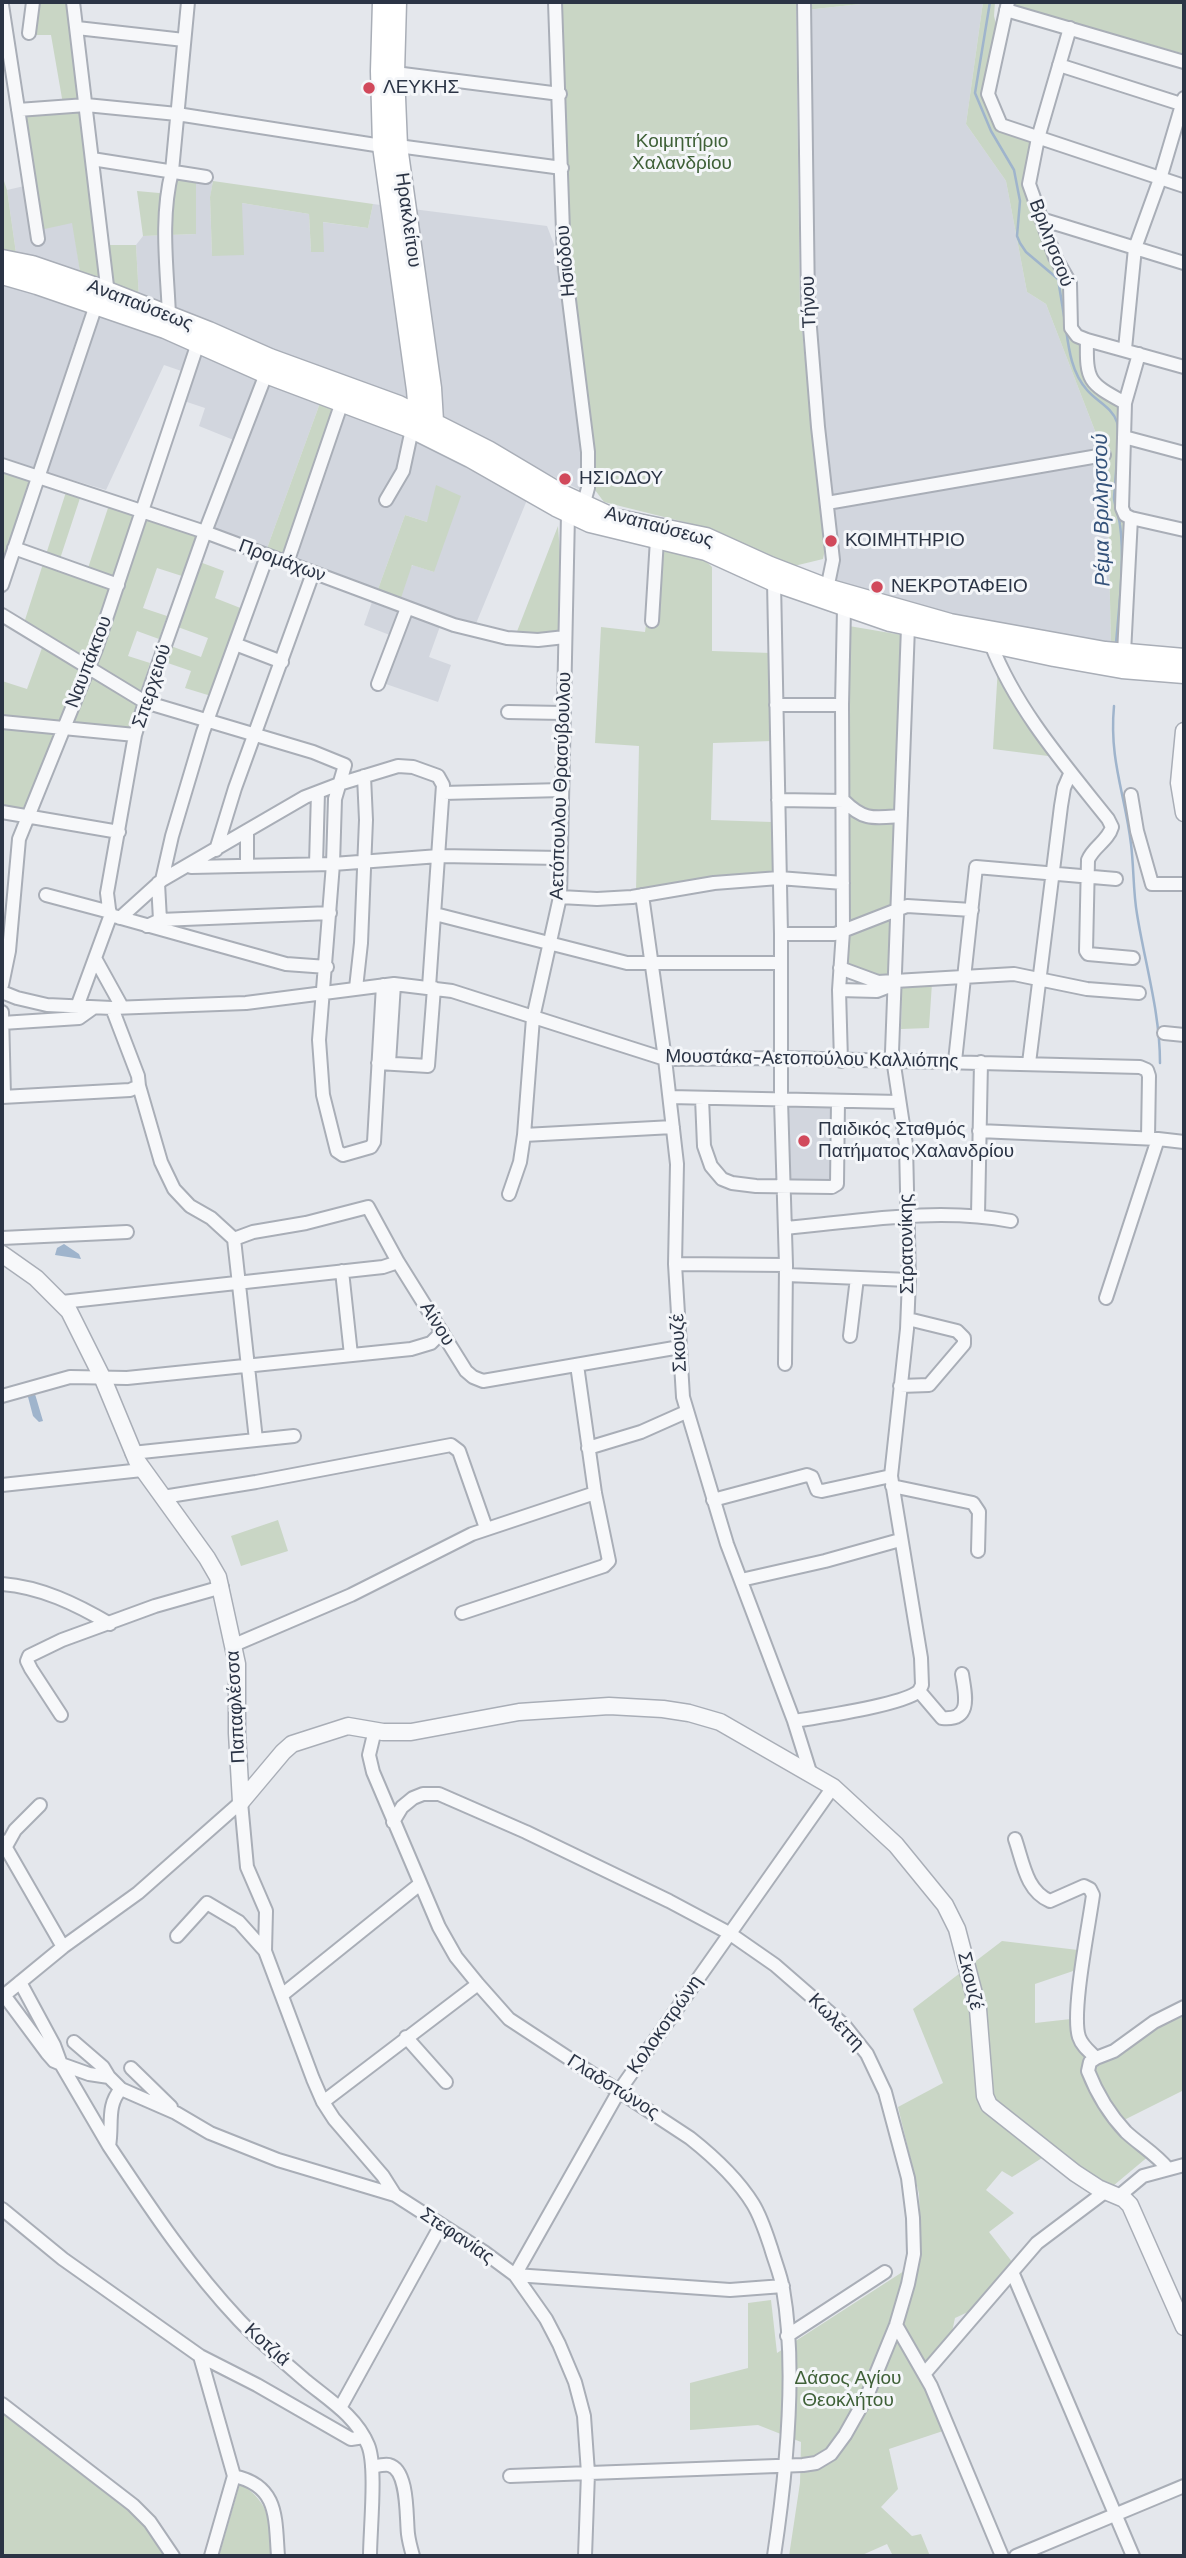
<!DOCTYPE html>
<html>
<head>
<meta charset="utf-8">
<style>
	body { margin:0 }
	#map { position:relative; width:1186px; height:2558px; overflow:hidden; background:#e4e7ec; font-family:Rubik,sans-serif }
	canvas { display:block }
	.frame { position:absolute; inset:0; border:4px solid #2b3445; pointer-events:none }
</style>
</head>
<body>
<div id="map">
<canvas width="1186" height="2558"></canvas>
<div class="frame"></div>
</div>
<script>
const ctx = document.querySelector('canvas').getContext('2d');
ctx.lineJoin = 'round';
function fillPath(path, color) { ctx.fillStyle = color; ctx.fill(path, 'evenodd'); }
function stroke(path, color, width, dash) { ctx.strokeStyle = color; ctx.lineWidth = width; ctx.lineCap = dash ? 'butt' : 'round'; ctx.setLineDash(dash || []); ctx.stroke(path); }
function label(font, color, halo, rows, align = 'center') {
  ctx.font = font + ' Rubik,sans-serif'; ctx.lineWidth = 6; ctx.setLineDash([]); ctx.textBaseline = 'middle'; ctx.strokeStyle = halo; ctx.fillStyle = color; for (const [text, x, y, turn = 0] of rows) {
    ctx.save(); ctx.translate(x, y); ctx.rotate((+turn || 0) * Math.PI / 180); ctx.textAlign = isNaN(turn) ? turn : align; if (halo) ctx.strokeText(text, 0, 0); ctx.fillText(text, 0, 0); ctx.restore();
  }
}
const built = new Path2D(`
	M879 2H983L966 124 1006 181 1027 292 1046 304 1107 462 1111 646 1007 629 877 595 837 582 812 301 806 10Z
	M196 178 213 181 210 198 212 255 242 203 309 214 311 252 322 222 368 228 373 204 547 226 560 260 585 476 582 491 504 451 139 299 136 245 143 236 196 234Z
	M33 184 73 223 81 278 17 260 7 190Z
	M2 281 162 333 320 403 266 551 209 527 241 443 199 426 205 408 184 401 193 375 164 365 106 490 2 459Z
	M345 410 406 431 527 500 475 626 443 618 429 657 451 665 438 702 383 683 400 639 364 625 373 599 413 565 434 572 427 522 405 515 377 592 294 562Z
	M784 1106 834 1107 831 1182H784Z`);
const green = new Path2D(`
	M38 2H67L99 245H136L139 299 81 278 72 223 40 230 22 115 64 110 51 35H33Z
	M560 2H796L800 311 825 549 823 559 790 567 708 528 604 502 595 490 589 411 570 285Z
	M806 2H879L806 10Z
	M983 2H995L994 16 997 28 985 76 986 99 1001 125 1033 139 1026 173 1025 195 1038 219 1065 288 1067 320 1082 339 1083 364 1120 404 1127 518 1118 646H1111L1107 462 1046 304 1027 292 1006 181 966 124Z
	M1016 2H1184V54L1015 6Z
	M177 175 196 178V234L143 236 137 191 170 194Z
	M2 181H4L7 190 17 260 2 256Z
	M213 181 373 204 368 228 323 222 324 252H311L309 214 242 203 244 255 212 256 210 197Z
	M320 403 337 409 285 558 266 551Z
	M2 471 31 483 2 571Z
	M436 485 461 496 434 572 412 565 400 601 377 592 405 515 427 522Z
	M66 492 81 495 57 568 85 577 109 505 197 534 182 576 157 568 143 608 167 616 159 639 137 631 128 656 150 663 134 713 131 730 61 724 36 789 21 811 2 807V681L27 689 46 637 24 623Z
	M558 526 561 567 558 634H516Z
	M656 551C672 553 702 554 712 567V651L771 653 772 741 713 743 711 820 772 822V873L636 891 639 746 595 743 601 627 645 632Z
	M197 561 224 571 215 598 243 609 211 696 185 688 191 671 162 661 168 645 201 657 208 638 175 626Z
	M849 626 902 635 893 906 848 923Z
	M998 667 1056 757 993 749Z
	M890 919 888 978H870L845 967 847 935Z
	M932 983 929 1028 901 1029 902 984Z
	M278 1520 288 1551 241 1566 231 1536Z
	M1002 1941 1078 1950 1076 1970 1035 1984V2023L1071 2019 1075 2041 1095 2068 1184 2012V2090L1114 2125 1150 2155 1113 2186 1102 2182 1051 2146 1042 2158 1012 2177 1002 2171 986 2190 1014 2213 989 2232 1013 2263 968 2312 955 2318 952 2332 929 2362 924 2382 943 2431 889 2449 898 2489 881 2507 912 2536 921 2534 930 2556H893L887 2544 860 2556H789L800 2483 801 2442 758 2425 690 2430V2383L748 2368V2303L771 2300 777 2353 921 2260 919 2194 898 2107 943 2083 913 2009Z
	M2 2413 128 2508 150 2532 167 2556H2Z
	M240 2483C272 2505 269 2520 272 2556H219Z`);
const water = new Path2D(`
	M64 1244 79 1254 81 1259 55 1255 57 1248Z
	M35 1394 43 1421 39 1422 33 1416 28 1397Z`);
const stream = new Path2D(`
	M990 2 975 93 991 131 1014 170 1020 201 1017 236 1020 243 1026 252 1058 279 1065 322
	M1066 329C1069 351 1072 373 1087 390 1096 401 1112 407 1117 422 1120 433 1115 483 1114 498 1115 508 1119 516 1120 525 1125 558 1119 609 1116 643
	M1114 706C1109 760 1125 794 1131 844 1134 868 1133 891 1137 914 1145 964 1160 1012 1160 1063`);
const minor = new Path2D(`
	M73 2 107 286 105 290
	M555 2 564 260 588 452V488L582 510
	M804 2 808 303 818 427 833 560 826 594
	M1008 2 988 94 1001 125 1184 186
	M2 5 38 239
	M1006 10 1184 62
	M77 28 184 40
	M1070 28 1038 138 1029 184 1055 257 1070 283 1071 328 1077 336 1087 340 1184 367
	M29 33 33 2
	M1059 65 1184 105
	M395 73 560 94
	M18 110 86 105 177 114 382 146
	M398 146 562 168
	M92 159 206 177
	M1041 219 1184 263
	M169 315C167 267 160 219 172 171L188 2
	M1087 340C1086 382 1089 383 1125 403
	M1125 349 1135 248 1160 179 1184 98
	M1139 354 1125 403 1122 508 1125 515 1131 518 1184 530
	M1124 437 1184 453
	M2 465 205 532 454 625 507 638 538 640 565 637
	M386 500 403 471 412 429
	M827 503 1104 455
	M14 548 118 585
	M287 563 342 402
	M774 582 781 934V1100L786 1265
	M2 585 96 305
	M2 615 145 702 313 752 345 765 335 799 333 864 319 1040 323 1095 337 1151 343 1155 371 1147 374 1142 383 985
	M652 621 657 539
	M908 627 892 1052 906 1145 909 1280 907 1329 891 1476 921 1658 922 1685 919 1691
	M235 644 282 662
	M991 644C1016 709 1065 765 1108 819L1112 827C1108 841 1093 847 1088 860L1086 951 1088 954 1133 958
	M1124 653 1131 518
	M378 684 407 608
	M776 705H842
	M508 712 563 713
	M2 722 135 735
	M443 793 562 790
	M1131 795 1137 831 1152 884H1184
	M778 800 844 801C864 821 874 818 901 816
	M2 812 119 832
	M247 831V865
	M216 850 235 788 313 573
	M316 864 318 792
	M191 867 333 864 439 856 561 858
	M162 880 172 836 203 732 267 556
	M158 883 160 920
	M46 895 110 912
	M642 895 665 1059 677 1164 675 1264 683 1397 727 1544 794 1721 810 1772
	M560 897 597 899 632 897 714 883 779 878 843 883
	M435 914 627 963H781
	M114 916 286 964 327 967
	M120 918 162 880 305 797 339 784 398 766 413 767 438 776 443 785 429 987
	M147 926 160 920 330 913
	M781 934H835L907 906 972 910
	M96 960 122 1007
	M840 968 878 982 1014 974 1087 989 1139 993
	M2 985 9 951 19 839 96 649 198 343
	M356 988 361 943 366 820 364 776
	M839 990 877 991 890 986
	M2 992 17 998 47 1005 112 1008 246 1003 394 984 452 991 665 1059 781 1058 1140 1067 1147 1070 1149 1076 1148 1138
	M77 1007 110 917 107 893 135 735 145 702 205 532 266 374
	M112 1008 138 1076 139 1086 161 1162 174 1189 190 1206 211 1218 234 1239
	M2 1012 4 1097
	M2 1023 79 1018 93 1008
	M1164 1033 1184 1035
	M841 1061 839 990 843 931 842 705 844 608
	M955 1061 976 867 1116 879
	M378 1063 428 1066 434 988
	M389 1063 394 984
	M1029 1063 1061 806 1064 788 1070 774
	M2 1097 130 1090 139 1086
	M670 1097 899 1102
	M702 1098 704 1146 711 1166 722 1179 732 1183 756 1186 832 1187 837 1184 838 1101
	M979 1131 1158 1139 1184 1142
	M524 1135 673 1127
	M509 1194 520 1162 524 1135 533 1018 560 897 568 514 571 508
	M978 1215 981 1062
	M786 1228C860 1221 937 1207 1011 1221
	M2 1238 127 1232
	M234 1239 253 1232 306 1223 368 1207 398 1262 466 1371 473 1377 483 1381 680 1347
	M234 1239 256 1440
	M675 1264 786 1265 785 1364
	M342 1271 351 1355
	M787 1275 909 1280
	M1106 1298 1158 1139
	M62 1302 383 1267 398 1262
	M850 1336 857 1278
	M900 1386 929 1385 964 1344V1338L957 1331 908 1319
	M2 1396 70 1377 127 1378 411 1349 431 1343 442 1332
	M588 1448 641 1432 686 1412
	M132 1453 294 1436
	M2 1485 142 1470
	M892 1486 973 1503 979 1512 978 1551
	M163 1497 256 1482 451 1445 459 1451 486 1528
	M713 1500 807 1475 812 1477 817 1490 822 1491 891 1476
	M741 1580 825 1561 900 1540
	M2 1584C41 1587 76 1604 110 1624
	M462 1613 604 1566 609 1561 595 1493 577 1365
	M234 1645 351 1595 472 1534 595 1493
	M919 1691 942 1718C973 1721 965 1694 962 1674
	M61 1715 31 1669 27 1661 29 1656 62 1640 155 1606 222 1587
	M794 1721C819 1717 903 1705 919 1691
	M375 1730 369 1755 373 1772 439 1927 456 1957 478 1984 509 2019 690 2138C714 2157 737 2178 753 2204 761 2217 766 2233 771 2248 775 2262 781 2276 783 2289 797 2369 786 2476 774 2556
	M241 1802 247 1867 266 1911 265 1951 313 2079 323 2102 334 2119 383 2176 395 2195
	M393 1822 402 1807 413 1798 423 1794H439L526 1832 669 1901 729 1933 775 1965 844 2025 867 2054 885 2092 908 2178 913 2218 914 2254 908 2284 896 2325 867 2396 845 2435 831 2454 816 2463 803 2465 510 2476
	M1015 1839C1023 1862 1026 1891 1050 1901L1084 1886 1090 1889 1093 1895C1089 1925 1071 2013 1079 2037 1082 2046 1089 2051 1096 2058
	M2 1841 63 1947
	M5 1848 15 1830 40 1805
	M177 1936 207 1903 239 1922 265 1951
	M20 1982 54 2045 61 2064 89 2074 109 2077 121 2089 176 2113 210 2133 278 2160 395 2195 484 2252 515 2275 546 2319 559 2344 575 2382 584 2416 588 2473 585 2556
	M4 1995 47 2053 54 2061 61 2064 109 2146
	M282 1995 420 1884
	M2 1997 63 1947 138 1893 241 1802
	M406 2037 446 2082
	M74 2042 103 2067 109 2077
	M131 2068 171 2107
	M121 2089C106 2106 113 2124 109 2146 149 2206 189 2267 239 2320 260 2342 283 2361 306 2381 329 2400 356 2416 368 2445 377 2466 370 2530 370 2556
	M323 2102 478 1984
	M1168 2169C1156 2154 1140 2145 1126 2132 1109 2114 1097 2094 1088 2071L1090 2062 1096 2058 1114 2051 1154 2022 1184 2007
	M1119 2196 1143 2176 1184 2165
	M2 2209 63 2259 200 2356 257 2385 351 2439 364 2437
	M1013 2274 1133 2556
	M783 2286 730 2290 515 2275 619 2091 833 1787
	M896 2325 931 2386 1002 2556
	M787 2336 885 2272
	M200 2356 234 2476 211 2556
	M925 2373 1037 2243 1106 2191
	M2 2404 133 2505 150 2522 173 2556
	M340 2408 441 2225
	M372 2467C377 2466 384 2464 389 2465 409 2470 406 2518 408 2534 409 2542 411 2549 413 2556
	M234 2476C279 2486 275 2518 278 2556
	M1016 2556 1184 2486`);
const tertiary = new Path2D(`
	M1184 731 1179 783 1184 813
	M2 1254 36 1278 69 1311 103 1379 137 1461 207 1558 218 1577 237 1664V1733L241 1802
	M241 1802 283 1752 292 1744 348 1726 383 1732H411L519 1712 609 1706 663 1709 689 1713 720 1722 833 1787 896 1845 945 1905 957 1929 978 2009 985 2096 989 2105 1075 2173 1098 2188 1124 2199 1130 2205 1184 2327`);
const secondary = new Path2D(`
	M382 2 380 71 382 146 416 390 418 414 415 422
	M397 2 395 73 398 146 432 388 434 421 430 429
	M2 259 32 265 105 290 209 331 270 358 399 405 488 450 562 494 614 518 706 537 770 566 827 588 950 623 1105 651 1184 658
	M2 275 37 285 165 329 266 374 412 429 470 458 556 507 590 523 706 551 774 582 890 622 1054 657 1122 669 1184 674`);
const markers = [
	[369,88,7,"#d1495b"],
	[565,479,7,"#d1495b"],
	[831,541,7,"#d1495b"],
	[877,587,7,"#d1495b"],
	[804,1141,7,"#d1495b"]
];
const poiNames = [
	["ΛΕΥΚΗΣ",383,88],
	["ΗΣΙΟΔΟΥ",579,479],
	["ΚΟΙΜΗΤΗΡΙΟ",845,541],
	["ΝΕΚΡΟΤΑΦΕΙΟ",891,587],
	["Παιδικός Σταθμός",818,1130],
	["Πατήματος Χαλανδρίου",818,1152]
];
const parkNames = [
	["Κοιμητήριο",682,142],
	["Χαλανδρίου",682,164],
	["Δάσος Αγίου",848,2379],
	["Θεοκλήτου",848,2401]
];
const streetNames = [
	["Ηρακλείτου",408,220,82],
	["Βριλησσού",1051,243,69],
	["Ησιόδου",566,261,-95],
	["Τήνου",809,302,-92],
	["Αναπαύσεως",140,305,21],
	["Αναπαύσεως",659,527,15],
	["Προμάχων",282,561,20],
	["Ναυπάκτου",89,662,-69],
	["Σπερχειού",152,686,-72],
	["Αετόπουλου Θρασύβουλου",561,786,-88],
	["Μουστάκα-Αετοπούλου Καλλιόπης",812,1059,1],
	["Στρατονίκης",907,1244,-91],
	["Αίνου",437,1324,58],
	["Σκουζέ",679,1343,-93],
	["Παπαφλέσσα",236,1707,-93],
	["Σκουζέ",970,1981,77],
	["Κωλέττη",836,2022,46],
	["Κολοκοτρώνη",665,2025,-55],
	["Γλαδστώνος",613,2087,32],
	["Στεφανίας",457,2236,34],
	["Κοτζιά",267,2345,42]
];
const waterNames = [
	["Ρέμα Βριλησσού",1102,510,-91]
];
fillPath(built, '#d2d6de');
fillPath(green, '#c9d6c5');
fillPath(water, '#9fb4cc');
stroke(stream, '#9fb4cc', 2.5);
stroke(minor, '#a9aeb7', 16);
stroke(tertiary, '#a9aeb7', 19);
stroke(secondary, '#a9aeb7', 21);
stroke(minor, '#f7f8fa', 12);
stroke(tertiary, '#f7f8fa', 16);
stroke(secondary, '#fff', 18);
for (const [x, y, r, color] of markers) { const dot = new Path2D(); dot.arc(x, y, r, 0, 2 * Math.PI); ctx.fillStyle = color; ctx.fill(dot); stroke(dot, '#f4f6f9', 2.5); }
label('19px', '#2b3445', '#f4f6f9', poiNames, 'left');
label('19px', '#3f6138', '#f4f6f9', parkNames);
label('19px', '#2b3445', '#f4f6f9', streetNames);
label('italic 21px', '#34527a', '#f4f6f9', waterNames);
</script>
</body>
</html>
